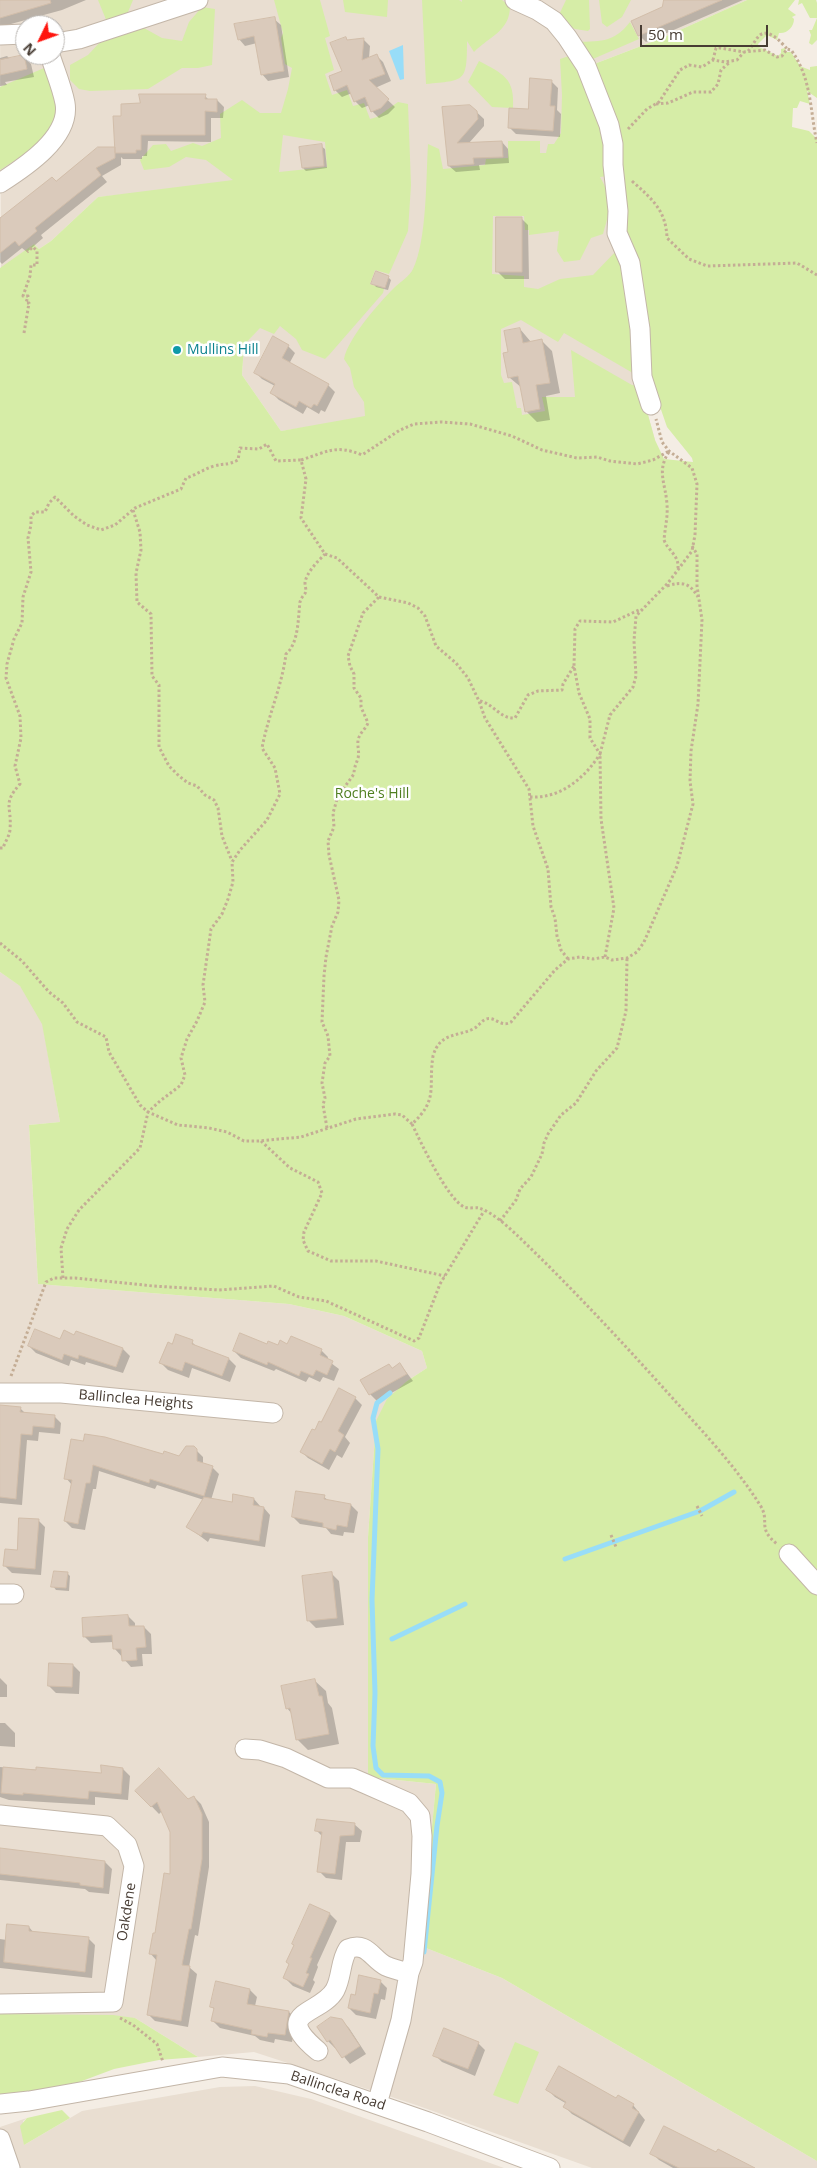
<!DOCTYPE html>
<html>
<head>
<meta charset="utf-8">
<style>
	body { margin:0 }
	#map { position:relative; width:817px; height:2168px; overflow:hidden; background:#f4ede4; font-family:"Open Sans",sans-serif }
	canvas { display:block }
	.north { position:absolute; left:15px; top:15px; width:50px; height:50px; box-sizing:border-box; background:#fff; border:1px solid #b5b1ad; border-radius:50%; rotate:228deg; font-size:14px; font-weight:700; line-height:20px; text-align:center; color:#473c33 }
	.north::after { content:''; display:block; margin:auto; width:18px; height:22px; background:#ff160f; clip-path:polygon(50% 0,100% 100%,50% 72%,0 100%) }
	.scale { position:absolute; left:640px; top:25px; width:128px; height:22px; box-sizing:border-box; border:2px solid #473c33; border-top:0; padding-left:6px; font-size:15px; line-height:18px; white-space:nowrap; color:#473c33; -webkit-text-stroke:4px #fff; paint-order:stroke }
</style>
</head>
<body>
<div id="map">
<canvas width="817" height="2168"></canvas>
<div class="north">N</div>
<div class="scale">50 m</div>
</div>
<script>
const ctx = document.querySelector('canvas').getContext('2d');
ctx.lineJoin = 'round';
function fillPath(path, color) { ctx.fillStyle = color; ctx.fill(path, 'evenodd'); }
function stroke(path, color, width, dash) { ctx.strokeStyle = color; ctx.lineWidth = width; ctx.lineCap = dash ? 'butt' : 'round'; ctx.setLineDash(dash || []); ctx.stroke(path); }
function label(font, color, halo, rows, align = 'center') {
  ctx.font = font + ' "Open Sans",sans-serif'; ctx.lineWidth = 5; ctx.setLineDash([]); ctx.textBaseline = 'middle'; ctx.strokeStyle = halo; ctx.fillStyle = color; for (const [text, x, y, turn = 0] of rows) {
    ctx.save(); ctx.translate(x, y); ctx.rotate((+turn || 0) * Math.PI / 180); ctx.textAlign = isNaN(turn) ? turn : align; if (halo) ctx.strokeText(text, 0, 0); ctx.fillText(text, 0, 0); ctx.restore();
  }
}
const residential = new Path2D(`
	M0 0H747L662 38 589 66 601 130 636 372 655 440 407 408 340 422 281 431 242 375 244 345 260 327 149 192 98 197 51 241 39 249 34 244 1 269ZM25 25H55V55H25Z
	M0 972 38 998 60 1122 29 1125 38 1284 289 1304 344 1316 422 1351 427 1368 407 1381 376 1421 368 1537V1777L436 1784 421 1946 502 1978 817 2161V2168H592L416 2105 254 2052 198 2057 135 2018 0 2015Z
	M255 2086 311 2099 504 2168H0V2127L27 2118 23 2121 24 2145 82 2111 220 2087Z`);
const green = new Path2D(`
	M98 0H133L128 12 107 22Z
	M274 0H320L330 36 325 38 334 70 325 74 332 95 347 90 353 106 364 103 370 119 377 117 398 102 408 104 411 185 408 231 389 274 375 270 370 284 384 289 383 293 329 355 325 359 302 350 296 339 280 326 274 334 260 328 244 345 242 375 281 431 365 416 364 402 354 387 350 368 344 359C348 338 379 303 394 288 400 282 410 276 413 269 427 240 426 178 428 144L439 149 443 169 485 165 486 159 508 158V141H540V153H546L548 144H554L561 133 562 95 560 59 569 56 579 66 606 146 608 176 600 177C613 199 610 211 603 234L591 238 580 260 564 262 557 251 559 231 529 235V230H525L524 216H493L492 274 524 276V287L538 289 560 279 593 275 619 248 638 376 564 333 558 342 521 320 501 329V375L504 383 512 382 517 408H521L522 415 545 411 542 397H575L571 350 632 385 640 386 655 440 664 459 693 462 692 458 667 427 648 372 626 238 589 66 662 38 747 0H795L788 9 796 15 792 17 794 19C794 27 787 34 779 33L777 40 767 35 758 44 759 47 778 56 781 53V49L785 48 786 52H791L800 66 810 70V67L817 66V98L807 91 810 104 800 101 797 108H793L792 127 809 131 817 139V2161L502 1978 421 1946 436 1784 368 1777V1537L376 1421 387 1399 407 1381 427 1368 422 1351 344 1316 289 1304 38 1284 29 1125 60 1122 42 1024 20 986 0 972V268L34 244 39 249 51 241 98 197 233 180 206 160 186 157 169 167 144 170 140 160 153 145 166 144 171 151 193 143 202 146 221 138 220 114 242 100 260 113H281L288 89 292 68 285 64 281 38 283 33ZM283 135 325 142 327 167 279 172Z
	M343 0H388L387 17 345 12Z
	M422 0H459L462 2V0H502L510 6C510 31 490 36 474 52L467 41C467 83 465 80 426 84Z
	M566 0H589L590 29 588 31 575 29 557 19Z
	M599 0H631L622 17 607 27 602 23Z
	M799 0H816L817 3V40L812 45 809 43 811 35 809 30H812L817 18H810L802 3 798 5Z
	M202 7 215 9 212 65 198 68H182L148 89 90 91 79 89 70 80V65L88 55 102 40 144 28 162 38 182 41 189 22Z
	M630 22 639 39 586 62 574 42C598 41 613 44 630 22Z
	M479 61C503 74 515 78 513 108L492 107 468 82Z
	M44 68 60 114 42 143 0 170V87Z
	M0 2014 113 2015 135 2018 198 2057 159 2060 114 2069 66 2087 0 2097Z
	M515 2042 539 2052 518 2104 493 2095Z
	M62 2110 70 2118 24 2145 20 2126 27 2118Z`);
const water = new Path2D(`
	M403 45 404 79 400 80 389 51Z`);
const shadow = new Path2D(`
	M5 0H86L62 10 0 27V1Z
	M668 0H743L646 42 639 35Z
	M274 19 281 25 289 77 268 81 262 74 257 43 245 46 239 39Z
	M345 38 348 41 363 39 370 46 369 58 376 55 383 62 391 81 375 88 395 107 388 114 379 118 372 111 370 105 362 108 355 101 352 93 342 97 335 90 343 72Z
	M7 56 10 59 24 57 31 64 34 77 5 82 7 85 0 86V58Z
	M551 81 558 88 557 110 561 114 560 137 516 134 509 127 529 110Z
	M205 96 209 100H217L224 107 223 118H211V142L148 141 147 156H142V159H123L121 157V165L102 176 107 182 41 235 43 238 27 252 22 248 2 264 0 262V220L56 182 116 150 122 117 141 105Z
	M470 106 484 119V126L469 143 502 142 508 149 509 163 479 165 480 170 456 172 449 166Z
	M321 146 325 149 327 168 306 171 303 168Z
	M521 218 528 225 529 279H505L498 272Z
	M388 277 391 280 388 290 376 287 373 283Z
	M520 329 531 342 541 340 552 351 560 393 546 396 550 420 537 422 526 411 522 388 510 378 505 354 509 353Z
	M288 346 295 353 289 364 328 385 335 392 325 412 321 410 319 414 307 407 303 414 279 400 272 393 275 386 262 379 255 372Z
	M76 1332 123 1349 130 1356 123 1373 86 1362 85 1365 71 1360 69 1366 36 1353 29 1346 61 1341 75 1336Z
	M192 1342 198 1348 229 1359 236 1366 230 1382 192 1368 189 1378 168 1370 161 1363 173 1345Z
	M268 1345H288L321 1350 328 1357 327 1360 339 1369 334 1381 323 1377 320 1382 309 1377 306 1382 276 1369 274 1371 241 1358 234 1351Z
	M400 1364 413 1381 377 1401 370 1394 392 1369Z
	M355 1398 362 1405 345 1437 350 1443 342 1458 337 1455 329 1470 308 1458 301 1451 315 1432Z
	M0 1406 20 1408 26 1414 55 1417 61 1423 60 1434 39 1432 38 1441 27 1440 22 1505 0 1503Z
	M72 1440 180 1457 196 1450 203 1457V1464L212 1467 219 1474 211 1500 233 1503 254 1499 260 1506V1508H264L270 1515 265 1547 210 1538 208 1542 188 1527 204 1500 157 1485 155 1489 99 1471 96 1489H93L85 1530 72 1528 65 1521 72 1485 66 1478Z
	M324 1497 329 1501 351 1505 358 1512 354 1533 344 1532 343 1536 331 1534 326 1528 300 1524 293 1517Z
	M38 1520 45 1527 41 1575 12 1573 5 1566 18 1552Z
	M67 1573 70 1576 69 1591 56 1590 53 1586Z
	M332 1574 339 1581 344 1625 316 1628 309 1621Z
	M128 1616 135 1623V1627H144L151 1634 152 1654H142L143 1666 131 1667 115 1649 114 1642 91 1643 84 1636Z
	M73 1665 80 1672 79 1694 56 1693 49 1686Z
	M0 1678 7 1685V1697H0Z
	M315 1681 326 1691 328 1703 332 1708 339 1744 308 1750 297 1739 292 1714 287 1708Z
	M0 1723H5L15 1733V1747L0 1746Z
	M0 1767 102 1775 123 1769 130 1776 128 1800 95 1797V1805L9 1800 0 1797Z
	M137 1791 188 1800 194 1797 201 1804 209 1822V1867L198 1936 195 1935 189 1967 197 1974 188 2027 155 2021 148 2014 157 1961 150 1953 171 1876V1831L162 1811 159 1814Z
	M354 1824 362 1831 360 1842H346L342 1880 326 1878 319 1871 323 1837 317 1831Z
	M0 1849 105 1862 112 1869 109 1894 89 1892 85 1889 0 1880Z
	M311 1906 330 1914 337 1921 317 1965 318 1967 313 1980 315 1982 310 1993 293 1986 286 1979Z
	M29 1927 34 1933 88 1938 95 1945 92 1978 0 1968V1939L7 1940Z
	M380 1981 387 1988 385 2000 381 1999 376 2019 356 2015 349 2008 356 1997Z
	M250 1990 257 1997 255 2006 289 2012 296 2019 292 2042 275 2039 274 2043 260 2040 255 2036 220 2028 213 2021 215 2010 212 2007Z
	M341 2020 349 2028 366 2054 350 2064 336 2047 335 2048 328 2041Z
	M478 2043 485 2050 475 2076 442 2062 435 2055Z
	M548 2090 617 2100 633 2105 645 2120 630 2147 572 2114 565 2107 567 2104 555 2097Z
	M652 2153 717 2154 752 2168H673L659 2160Z`);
const stream = new Path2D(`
	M390 1393 377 1403 373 1418 378 1449 372 1600 375 1693 373 1746 376 1768 383 1775 429 1776 440 1782 442 1793 437 1826 424 1952
	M565 1559 700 1511 734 1492
	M392 1639 465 1604`);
const building = new Path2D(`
	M0 0H50L51 3 0 18Z
	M664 0H722L638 36 631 21 662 7Z
	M275 17 284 71 261 75 254 36 238 40 234 24Z
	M346 37 347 40 364 38 362 60 377 54 385 74 369 80 389 99 381 108 371 112 365 97 354 102 347 85 334 91 329 76 342 71 330 43Z
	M24 55 27 69 0 75V60Z
	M530 78 552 80 550 106H555L553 131 508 128 509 108 528 109Z
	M139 94H206L205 99H217V112L205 111V135H141V150H136V153H115L113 116H121V104L140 103Z
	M470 105 477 111 478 119 457 143 502 141 503 157 473 158 474 164 448 166 442 107Z
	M322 144 324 166 302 168 299 147Z
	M98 147H115V158L96 168 101 175 35 228 37 231 19 246 15 241 0 253V218L52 177 56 181Z
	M496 217H522V272H496Z
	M376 271 389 276 385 288 371 284Z
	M520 328 523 343 542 339 550 383 536 385 540 409 525 412 518 376 508 378 503 353 508 352 504 331Z
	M273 336 289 345 282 358 329 384 317 406 314 404 311 408 299 401 296 407 270 393 275 384 254 373Z
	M35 1329 60 1339 64 1330 74 1335 76 1331 123 1348 116 1367 79 1355 78 1359 64 1354 62 1360 28 1346Z
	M240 1333 267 1344 268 1341 278 1345 280 1340 287 1344 291 1336 322 1349 320 1355 333 1361 327 1375 316 1370 313 1376 301 1371 299 1376 268 1362 267 1365 233 1351Z
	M176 1334 193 1340 192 1344 229 1358 222 1376 185 1362 182 1371 159 1363 168 1342 172 1344Z
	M400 1363 407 1374 369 1395 360 1380 389 1364 392 1368Z
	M339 1388 356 1397 338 1431 344 1435 335 1452 330 1449 322 1464 300 1452 312 1429 315 1430 319 1421 321 1422Z
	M0 1405 21 1407 20 1412 55 1415 54 1428 33 1426 32 1435 21 1434 16 1499 0 1497Z
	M85 1434 105 1437 163 1454 164 1451 179 1456 186 1446H194L197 1449V1461L213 1466 204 1496 150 1479 149 1483 93 1465 90 1483H86L78 1524 64 1521 72 1480 64 1479 71 1439 83 1441Z
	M296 1491 325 1495 324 1499 351 1504 347 1527 337 1525 336 1530 323 1527V1523L292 1517Z
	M233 1494 254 1498 253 1505 264 1507 259 1541 203 1532 201 1536 186 1527 204 1497 232 1502Z
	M19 1518 39 1519 35 1569 3 1566 5 1549 17 1550Z
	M54 1571 68 1572 66 1588 51 1587Z
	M332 1572 337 1618 307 1621 302 1576Z
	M128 1615 129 1626H144L146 1647 136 1648 137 1660 122 1661 121 1649H113L112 1635 83 1637 82 1618Z
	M49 1663 73 1664 72 1687 48 1686Z
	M315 1679 319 1696H322L329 1734 296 1740 290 1708 286 1709 281 1686Z
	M101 1765 123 1768 121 1794 89 1791 88 1799 23 1793V1795L1 1793 3 1767 36 1770V1767L101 1773Z
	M159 1768 188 1799 194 1796 202 1814V1859L191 1929H189L182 1965 190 1966 181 2021 147 2015 157 1955 149 1954 153 1933H155L164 1873 170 1874V1832L157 1802 151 1807 135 1791Z
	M317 1819 355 1823 354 1835 340 1836 335 1874 317 1872 322 1832 315 1831Z
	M0 1848 105 1861 103 1888 80 1885V1883L0 1874Z
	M310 1904 330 1913 310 1958H312L306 1973 309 1974 303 1987 283 1978 289 1964 286 1962 294 1945 292 1944Z
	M7 1924 29 1926V1931L89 1937 85 1972 4 1962Z
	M359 1975 381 1980 378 1994 374 1993 370 2013 348 2008 351 1994 355 1995Z
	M216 1981 250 1989 247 2004 289 2011 285 2035 268 2033 267 2037 251 2034 252 2030 211 2021 214 2008 210 2007Z
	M331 2017 342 2019 360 2046 342 2058 330 2040 327 2042 317 2027Z
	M444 2028 479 2042 468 2069 433 2056Z
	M559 2066 616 2098 618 2095 634 2104 632 2108 639 2112 623 2141 563 2107 566 2102 546 2090Z
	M664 2126 716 2152 718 2149 755 2168H679L650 2154Z`);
const path = new Path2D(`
	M748 51C752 47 756 38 760 35 769 28 782 43 787 49
	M713 60 716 48H720L744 52 765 50 777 57 782 56 787 49 791 50C812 78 810 112 817 143
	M656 104 668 103 693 92H711L718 84 721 70 730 62
	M628 129 647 109 659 102 680 70 689 65 702 67 713 60 725 62 737 60 744 52
	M632 181C652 199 666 210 667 238L689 259 707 266 797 263 817 275
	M24 333 29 303H26L28 296H23L30 276 31 265H37V251L33 247 27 252
	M669 452C656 471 666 484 667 505 668 516 665 528 664 540 668 551 679 555 678 568
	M301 460C327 452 335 444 362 455L400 430 414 424 441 422 470 424 512 436 542 450 577 458 597 457 610 461 637 464 653 460 669 451
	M133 510 140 532 141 550 136 573 137 602 151 614 152 676 159 685V747L169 766 179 776 188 783 197 786 205 795 214 800 218 808 222 836 232 861
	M692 546 697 554V586L702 620 698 704 691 751 690 781 693 804 677 866 644 942 637 952 627 958 612 960 605 957 593 959 580 957 568 959 555 970 511 1022C501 1028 495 1016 486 1019 481 1021 478 1027 473 1029 457 1037 440 1032 433 1056 428 1088 439 1099 412 1124 421 1143 447 1198 464 1207 469 1209 475 1207 479 1208 494 1213 508 1227 519 1237 574 1290 625 1345 676 1402 705 1434 736 1467 760 1505 771 1522 756 1527 777 1544
	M667 586C682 581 690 583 698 597
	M480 701C494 704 500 719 515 718L528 695 538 691 562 690 563 684 574 666
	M530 797C560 799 585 778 600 754L590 738V719L579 693 574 666 575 629 580 621 613 622 641 609
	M0 848H3C5 842 10 835 10 829 12 806 2 804 20 784L15 766 21 738 20 716 6 678 7 664 14 639 22 623 23 597 31 572 28 538 31 525V516L35 512H45L49 503 55 497 74 516 87 525 101 530 115 525 135 508 181 489 186 478C196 475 204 469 214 466 224 463 226 466 238 460L240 448 259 449 267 444 276 461 301 460 306 479 301 518 325 554 337 558 379 597 408 603 418 608 425 616 436 646 456 663 468 678 479 701 485 718 529 789 533 826 548 869 551 907 555 918 557 936 561 950 568 959
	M0 943 22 961 49 992 63 1003 77 1022 106 1037 109 1052 140 1105 148 1112 178 1125 209 1128 227 1132 244 1141H258L301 1137 356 1119 395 1114 402 1115 412 1124
	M605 957 614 908 601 819 600 754 610 715 633 687 636 676 634 641 636 616 668 583 692 551 695 535 697 484 692 468 669 451 662 442 656 419
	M327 1128 323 1105 325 1098 322 1083 325 1063 330 1056 328 1036 322 1022 324 976 326 957 332 926 338 912 339 900 329 855 328 841 334 827 333 813 338 796 354 774C354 767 356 765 358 758 360 751 356 744 359 737 361 732 366 728 368 723L361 707V698L354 688V674L350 666 348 656 363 613 379 597
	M261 1141 290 1168 318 1182 322 1193 304 1232 303 1240 308 1251 331 1261H376L445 1276
	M500 1221 516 1200 520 1189 531 1177 542 1154 544 1143 548 1134 561 1115 576 1103 596 1071 617 1048 626 1011 627 958
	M63 1278 61 1248 67 1229 79 1210 140 1148 148 1112 160 1101 181 1085 185 1075 181 1058 187 1039 197 1021 205 1002 203 985 211 929 222 914 228 899 233 882 232 862 240 850 267 820 280 794 275 768 262 748C268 716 282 686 286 654 299 643 298 617 300 602 301 597 305 595 306 591 306 589 305 586 305 583 306 573 318 561 325 554
	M11 1376 46 1282 54 1278H75L153 1286 219 1290 274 1286 299 1297 326 1301 414 1341 419 1338 440 1284 484 1211
	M697 1506 702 1516
	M611 1535 616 1547
	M120 2018 133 2025 157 2044 163 2062`);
const minor = new Path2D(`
	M515 0 537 10 554 21 567 37 586 66 609 125 613 144V165L618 211 617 233 630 263 640 329 642 377 651 405
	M0 35 25 34
	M55 43 79 39 198 0
	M0 183C25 167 71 137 65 103 62 87 55 71 50 55
	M0 1393H61L273 1413
	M789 1554 817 1585
	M0 1594H14
	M245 1749 260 1750 286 1758 328 1778H352L366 1784 409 1803 420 1816 422 1836 421 1874 413 1962 409 1973
	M0 1815 107 1826 127 1845 134 1866 113 2002 0 2004
	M318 2051C270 2011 321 2015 335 1990 342 1977 340 1961 348 1949 367 1941 372 1959 386 1966 393 1969 401 1971 409 1973L401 2020 377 2104
	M0 2104 29 2101 222 2067 289 2074 428 2122 550 2168
	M0 2139 10 2168`);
const markers = [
	[177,350,5,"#0f9aa8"]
];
const cultureNames = [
	["Mullins Hill",187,350]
];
const parkNames = [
	["Roche's Hill",372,794]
];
const streetNames = [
	["Ballinclea Heights",136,1400,5],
	["Oakdene",127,1912,-81],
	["Ballinclea Road",338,2091,18]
];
fillPath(residential, '#e9ded1');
fillPath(green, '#d6eda7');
fillPath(water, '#98ddf8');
fillPath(shadow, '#0003');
stroke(stream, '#98ddf8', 5);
fillPath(building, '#dacabb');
stroke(building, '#d2beaa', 1);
stroke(minor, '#c3b6a8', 21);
stroke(path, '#c4ad95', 3, [2.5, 2.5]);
stroke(minor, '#fff', 19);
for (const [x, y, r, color] of markers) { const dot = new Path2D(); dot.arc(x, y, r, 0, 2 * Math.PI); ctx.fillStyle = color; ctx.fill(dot); stroke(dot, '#fff', 2); }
label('14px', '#0d838f', '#fff', cultureNames, 'left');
label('14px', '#4f7f20', '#fff', parkNames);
label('14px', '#473c33', '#fff', streetNames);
</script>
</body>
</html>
